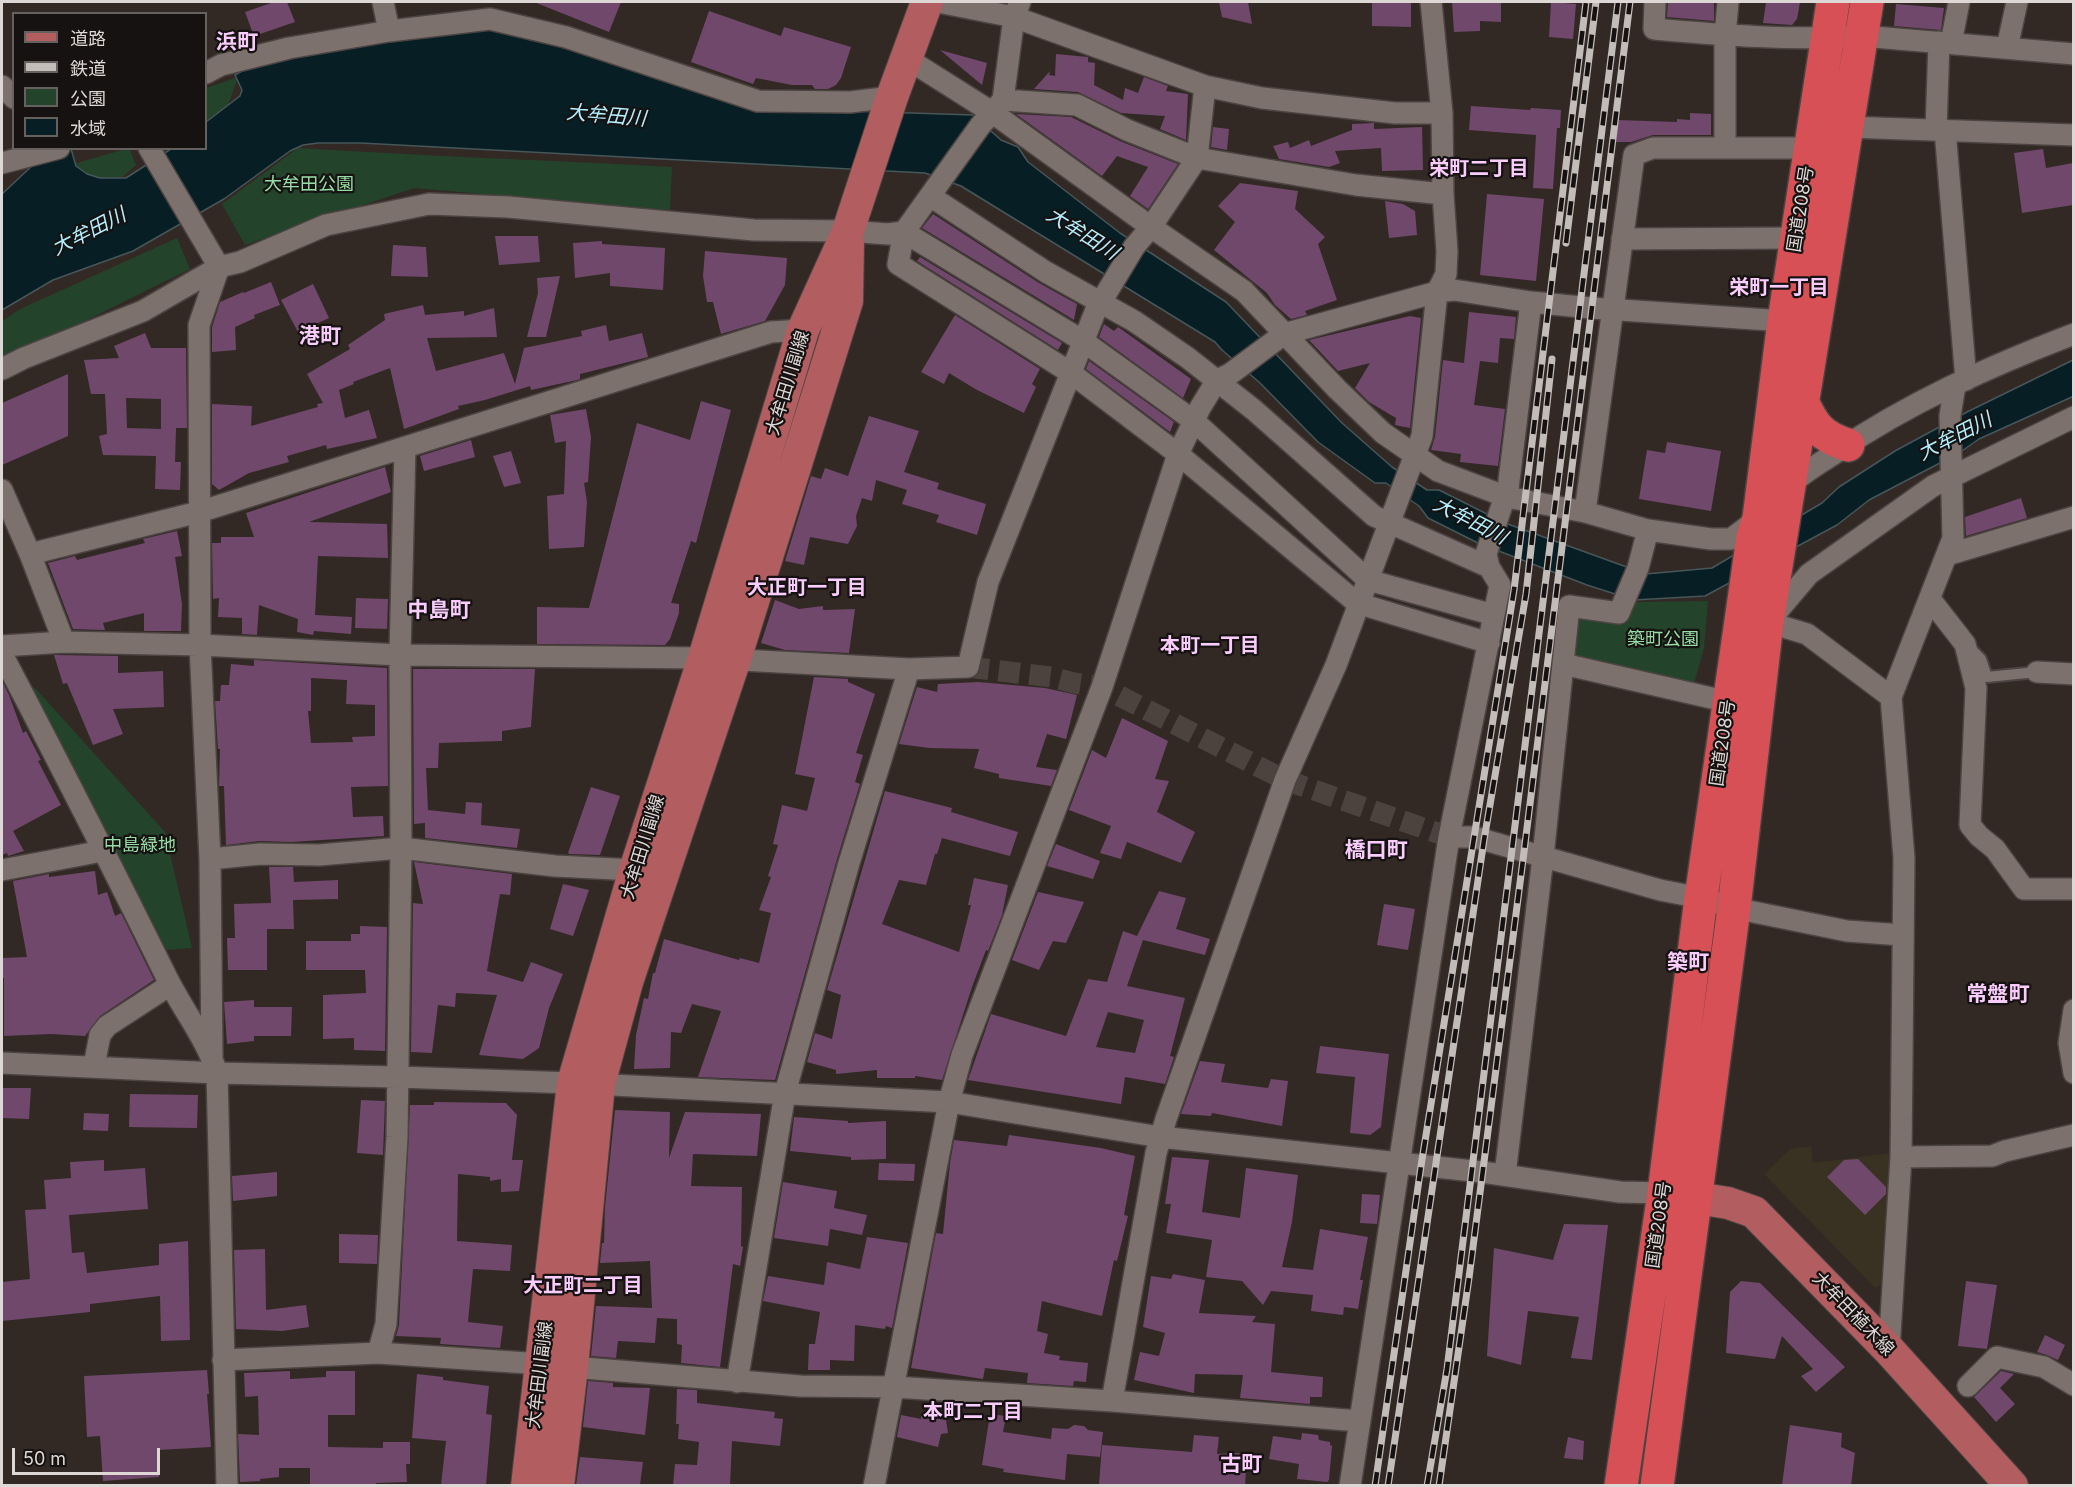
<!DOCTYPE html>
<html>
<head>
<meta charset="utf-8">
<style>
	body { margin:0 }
	#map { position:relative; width:2075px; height:1487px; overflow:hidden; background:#322925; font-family:Inter,"Noto Sans JP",sans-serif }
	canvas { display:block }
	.frame { position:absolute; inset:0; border:3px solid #ddd7d5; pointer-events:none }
	.legend { position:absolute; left:12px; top:12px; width:195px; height:138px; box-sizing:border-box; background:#161211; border:2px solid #66615f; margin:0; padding:8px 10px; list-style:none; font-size:18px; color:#ddd7d5 }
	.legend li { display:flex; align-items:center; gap:12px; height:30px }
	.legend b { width:30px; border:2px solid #66615f }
	.scale { position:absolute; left:12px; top:1448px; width:148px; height:27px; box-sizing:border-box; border:3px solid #ddd7d5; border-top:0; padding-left:8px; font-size:18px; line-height:21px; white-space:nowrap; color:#ddd7d5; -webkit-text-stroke:4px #161211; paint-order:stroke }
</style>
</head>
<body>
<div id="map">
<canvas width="2075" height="1487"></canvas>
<div class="frame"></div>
<ul class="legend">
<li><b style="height:8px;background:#b25d5f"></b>道路</li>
<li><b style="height:8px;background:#c3bdba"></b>鉄道</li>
<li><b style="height:16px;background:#23432b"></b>公園</li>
<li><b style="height:16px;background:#071e24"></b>水域</li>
</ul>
<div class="scale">50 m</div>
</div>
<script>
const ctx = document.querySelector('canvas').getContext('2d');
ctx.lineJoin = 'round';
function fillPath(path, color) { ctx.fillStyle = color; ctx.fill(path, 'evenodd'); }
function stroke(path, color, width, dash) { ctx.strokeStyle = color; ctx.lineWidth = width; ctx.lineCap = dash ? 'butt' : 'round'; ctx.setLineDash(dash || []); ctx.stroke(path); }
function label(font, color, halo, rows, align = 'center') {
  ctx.font = font + ' Inter,"Noto Sans JP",sans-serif'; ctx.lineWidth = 4.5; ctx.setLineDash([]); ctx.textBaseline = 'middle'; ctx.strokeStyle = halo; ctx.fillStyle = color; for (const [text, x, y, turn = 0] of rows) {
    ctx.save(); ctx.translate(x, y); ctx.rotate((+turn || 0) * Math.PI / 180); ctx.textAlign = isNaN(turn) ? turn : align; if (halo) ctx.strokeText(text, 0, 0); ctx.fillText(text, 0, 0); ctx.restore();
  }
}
const commercial = new Path2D(`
	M1811 1146 1813 1163 1890 1153 1888 1274 1881 1284 1875 1288 1764 1174 1790 1149Z`);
const green = new Path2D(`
	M238 77 226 111 206 124V88Z
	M129 148 136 165 119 180H89L70 165Z
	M298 148C422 156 547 160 672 167L670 210 414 188 245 245 222 204Z
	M177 238 190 269 2 362V321L20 309Z
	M1708 601 1704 648 1694 684 1581 659 1572 654 1577 616H1591L1622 624 1634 602Z
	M15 680 36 689 165 832 192 948 167 950Z`);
const water = new Path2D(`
	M507 22 758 108 973 115 1001 140 1018 147 1028 162 1120 233 1226 302 1342 423 1392 467 1427 490H1439L1505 523 1646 574 1712 568 1822 503 1839 487 1895 451 1967 412 2073 360 2074 396 1979 439 1959 453 1869 500 1837 525 1705 596 1634 600 1587 585 1478 543 1428 518 1419 506 1386 483H1375L1318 442 1260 383 1222 350 1215 342 961 186 925 173 361 143H318L303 145 290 151 224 199 133 251 53 280 2 310V194L34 164 53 149H71L76 166 87 174 100 178H126L171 149 206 148V122L240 96 242 90 235 75 247 68 312 46Z`);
const building = new Path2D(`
	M274 2H287L295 22 254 36 245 12Z
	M534 2H621L609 32Z
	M1219 2H1248L1252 24 1222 17Z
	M1372 2H1411V27L1372 26Z
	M1452 2H1501V22L1480 21V31L1454 32Z
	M1551 2 1576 4 1573 39 1549 37Z
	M1668 2H1714V21L1667 17Z
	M1766 2H1800L1797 19 1792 25 1763 23Z
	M1896 4 1944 8 1941 30 1894 26Z
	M709 11 781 36 784 27 851 47 841 78 836 85 828 89H815L812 85H792L756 78 753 84 691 62Z
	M940 50 987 63 982 85Z
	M1056 54 1088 57V62L1095 63 1094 85 1123 100 1125 88 1138 93 1144 77 1168 86 1166 91 1188 94 1186 140 1160 129 1165 116 1121 113 1078 92 1034 89 1050 71 1049 75 1055 76Z
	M1471 106 1530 110 1531 108 1561 110 1560 128H1557L1553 189 1533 188 1536 135 1469 130Z
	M1690 113 1711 114V135H1653L1631 142H1616L1617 120 1677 122V119L1690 120Z
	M1016 114 1071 117 1122 142 1178 164 1148 209 1130 196 1148 167 1117 156 1102 176Z
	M1374 123V129L1422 127 1423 170 1382 171 1381 148 1335 151 1340 163 1329 167 1279 159 1273 146 1288 142 1290 148 1309 140 1311 146 1352 130V124Z
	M1213 127 1229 129 1227 150 1211 147Z
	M2043 149 2046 168 2073 163V205L2022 213 2014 153Z
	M1240 183 1298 191 1295 209 1325 237 1318 244 1337 300 1305 311 1307 315 1291 319 1275 305 1267 293 1214 250 1235 222 1218 206Z
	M1487 194 1544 199 1536 281 1480 275Z
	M1385 201 1403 204 1415 211 1417 235 1389 238Z
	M933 214 1039 283 1077 304 1074 320 922 228Z
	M495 236H538L540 262 499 265Z
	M602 241V244L665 248 663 290 610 286V273L575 278 573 243Z
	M393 245 426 247 428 277 391 276Z
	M705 251 787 258 785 285 765 321 721 334 713 302H707L703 276Z
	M920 257 1062 343 1058 350 917 261Z
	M560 276 546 337H527L538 293 537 278Z
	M271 282 280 305 254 315 255 318 235 327 236 350 212 352V327L220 302 243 292 244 293Z
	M313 284 329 318 298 332 281 300Z
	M423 305 425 315 464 311V316L494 308 497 337 427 338 436 371 504 353 515 384 524 348 582 336 581 331 606 325 609 341 642 333 648 357 580 374V379L577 380 531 390 530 386 485 400 458 406 459 409 404 429 390 368 353 382 354 384 339 390 345 418 369 410 377 438 327 449 326 445 287 456 289 462 249 473 219 490 212 484V404L252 406 251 426 318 407 317 404 323 403 307 374 350 349 348 345 385 320 384 314Z
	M1469 312 1516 317 1514 339 1500 338 1498 363 1480 361 1474 405 1505 409 1498 466 1460 462 1461 454 1431 450 1435 437 1443 360 1464 363Z
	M955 315 1040 369 1032 384 1036 387 1024 413 977 390 949 373 944 384 921 372Z
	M1410 316 1421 318 1410 428 1395 425 1396 418 1369 402 1355 388 1370 363 1338 371 1309 340Z
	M1104 324 1114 331 1118 327 1191 379 1183 398 1099 337Z
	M145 333 151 348H186L187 428H176L175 462H181L180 490 155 489 156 456 103 455 99 436 107 434 105 394H91L84 360 119 358 114 346ZM126 398 161 399V429L127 428Z
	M1089 361 1174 422 1170 432 1086 369Z
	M68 374V436L2 465V403Z
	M701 401 731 410 696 543 691 541 671 603 679 604V613L670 639 665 645 537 644V607L589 608 637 423 690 440Z
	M586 409 591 437 588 482 584 483 587 502 584 547 549 549 547 496 564 494 566 441 555 443 550 415Z
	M869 416 919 431 904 472 939 483 937 489 986 504 977 535 936 522 939 515 902 504 907 490 876 480 872 501 862 498 856 516 857 526 848 544 810 537 804 565 785 561 811 476 821 479 825 468 848 476Z
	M471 440 475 457 424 471 420 456Z
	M1667 442 1721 451 1711 511 1639 499 1647 450 1665 453Z
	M511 451 521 483 504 487 493 456Z
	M385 467 391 492 309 522 387 524 388 558 318 556 315 615 352 617 351 634 314 631 313 635 297 632 298 619 259 605 257 635 242 634V618L218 617 219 598 213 599 212 543H221V537H254L246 513Z
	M2021 498 2027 518 1966 536 1965 517Z
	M177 531 182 556 175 557 182 604 181 631H144V613L103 623 105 630 73 629 48 563 75 556 77 560 145 543 143 539Z
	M356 598 388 599 387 629 355 628Z
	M775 600 799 609 823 606V610L855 609 849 653 785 650 761 643Z
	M54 655 118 656V673L163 671 164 707 113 709 123 734 93 745 67 683 63 684Z
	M254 660 387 668 388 786 351 787 353 817 383 816 384 836 291 842 259 841 226 845 224 786H219L220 749H218L215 701H220L221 685H229L231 664 254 666ZM311 678 347 680 346 704 375 705V736L352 737 353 742 311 743 308 711H311Z
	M413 669H535L531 727 502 731V741L439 743 438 768H426L428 810 465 814 466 802 482 803 481 825 520 829 517 848 425 838V823L414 824Z
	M814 677 848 679V682L875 694 856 753 863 755 855 782 860 784 837 859 775 1080 698 1077 721 1011 692 1004 681 1033 671 1032 670 1068 634 1069 636 1035 644 998 648 999 653 973H655L664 939 739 960 740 958 759 963 771 913 759 910 771 877 768 876 778 845 773 844 782 805 807 811 815 778 795 774Z
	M2 681 9 695 23 733 26 731 41 760 38 761 61 805 13 831 24 851 8 856 7 853 2 855Z
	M978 682 1045 688 1077 695 1066 739 1047 734 1036 767 1057 770 1051 786 999 778V774L974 768 979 749 929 748 899 744 917 687 937 692 938 684Z
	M1122 718 1168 741 1155 779 1169 781 1157 812 1195 832 1181 863 1127 842 1121 859 1100 853 1111 826 1069 810 1092 750 1106 758Z
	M591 787 620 796 600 855 570 854 568 853Z
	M885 791 952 808 951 812 1018 832 1010 856 942 838 937 854H935L926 885 899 880 882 924 959 952 971 905H968L974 878 1008 885 1002 915 988 951 986 950 972 987 942 1080 915 1076V1078H877V1070L836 1074V1070L807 1062 815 1033 832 1039 841 995 827 990Z
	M1056 844 1100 861 1093 879 1047 866Z
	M414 862 512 874 510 895 500 894 487 971 523 982 531 962 563 974 549 1008 539 1048 523 1059 479 1055 497 995 456 993 455 1007 438 1005 432 1053 411 1052 413 903 423 904Z
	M269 867H293L294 882 338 880V899L293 900 294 929H267V970H228L227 938H235L234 904 271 903Z
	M95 871 98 895 107 892 115 916 121 913 154 980 100 1016 85 1036 51 1034 4 1036V978H2V958L27 957 13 881 49 874V877Z
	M563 884 589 890 573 936 550 929Z
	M1159 891 1186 898 1176 929 1210 939 1205 955 1143 940 1127 986 1185 998 1170 1056 1174 1057 1165 1084 1125 1077 1121 1104 968 1080 991 1014 1066 1036 1088 979 1107 982 1123 931 1137 936ZM1108 1012 1144 1020 1135 1053 1096 1047Z
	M1038 892 1084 902 1066 943 1053 941 1039 970 1012 960Z
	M1384 904 1415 909 1408 950 1377 945Z
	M360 926 387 927 385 1051 354 1050V1038L323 1039V995L366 993 365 970H306V941H351V934H360Z
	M254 1000V1007H292L291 1036H254V1041L227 1044 224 1002Z
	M1320 1046 1389 1054 1381 1127 1370 1135 1350 1133 1355 1077 1316 1073Z
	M1200 1061 1225 1064 1221 1082 1268 1088 1271 1079 1288 1081 1282 1126 1212 1113 1211 1116 1181 1114Z
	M2 1088H31L29 1119 2 1118Z
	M130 1094 198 1095 197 1128 129 1127Z
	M361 1100 385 1101 383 1155 357 1153Z
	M434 1102 506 1103 517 1115 512 1160H523L519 1191 501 1192V1179L490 1181V1177L458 1174 457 1241 512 1245 510 1271 473 1269 468 1322 503 1326 500 1348 440 1344 441 1338 396 1336 399 1325 410 1105H434Z
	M615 1110 670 1112 669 1158 685 1112 761 1114 757 1156 693 1154 691 1186 742 1187 741 1246 743 1247 740 1266 733 1264 720 1367 681 1363 682 1345 677 1344V1319L657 1318 655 1343 618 1341 616 1358 591 1356 596 1306 652 1308 650 1261 600 1263 602 1243H604L605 1207Z
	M84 1113 109 1114 108 1131 83 1130Z
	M794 1117 848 1121V1123L886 1121V1159L851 1160V1157L790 1151Z
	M1009 1135 1101 1148 1135 1156 1124 1215 1128 1216 1117 1261 1114 1260 1102 1316 1042 1301 1037 1331 1048 1334 1044 1353 1060 1356 1059 1360 1088 1363 1086 1382 1074 1381 1073 1386 1027 1383 1028 1373 985 1368 983 1379 911 1368 936 1233 943 1234 950 1163 954 1140 1007 1146Z
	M1172 1157 1209 1160 1202 1212 1240 1218 1246 1168 1298 1175 1292 1222 1282 1267 1313 1270 1320 1229 1368 1237 1360 1280H1363L1358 1309 1344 1307 1343 1315 1311 1311 1313 1295 1271 1291 1263 1305 1242 1281 1206 1277 1212 1240 1166 1233 1171 1204H1165Z
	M1858 1159 1886 1187V1194L1865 1215 1827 1177 1844 1160Z
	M104 1160V1171L145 1168 148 1209 69 1215 72 1253 84 1252 87 1273 159 1265V1244L188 1241 190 1340 161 1341 160 1296 90 1304V1312L2 1321V1282L30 1279 25 1210 46 1209 44 1180 71 1178 70 1162Z
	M879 1163 915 1164 914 1181 878 1180Z
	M277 1172V1196L233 1201 232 1176Z
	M783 1182 837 1191 834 1208 867 1215 862 1235 830 1229 828 1246 774 1238Z
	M1362 1194 1380 1195 1377 1224 1360 1223Z
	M1564 1224 1608 1225 1592 1360 1571 1358 1579 1317 1528 1311 1521 1365 1487 1356 1494 1248 1553 1260Z
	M339 1234 378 1235 377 1264 339 1263Z
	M867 1237 908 1243 892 1328 886 1326 885 1329 855 1325 854 1361 830 1360V1370H808L809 1344H815L820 1312 763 1301 768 1276 824 1285 827 1262 860 1269Z
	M265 1249 266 1310 306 1305 309 1327 282 1331 236 1329 234 1250Z
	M1173 1274 1205 1280 1199 1313 1256 1316 1252 1322 1275 1324 1271 1372 1323 1377 1322 1397H1310V1404L1240 1398 1243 1375 1195 1374 1194 1393 1134 1380 1140 1352 1159 1356 1165 1333 1143 1327 1151 1276 1171 1279Z
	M1741 1281 1760 1283 1845 1367 1816 1392 1801 1376 1813 1369 1782 1336 1775 1359 1726 1353 1730 1292Z
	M1966 1281 1997 1285 1987 1349 1958 1346Z
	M2045 1335 2065 1345 2058 1360 2047 1355 2037 1352Z
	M207 1370 209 1394H207L211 1447 158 1450 159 1477 103 1481 100 1436 87 1437 84 1376Z
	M290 1371V1379L326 1377V1371H355V1415H328V1447L383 1448V1442H410V1464H406L407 1482 376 1483V1485H310V1468H279V1477L260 1479V1481L240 1482 238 1434 259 1435 258 1396 245 1397 244 1373Z
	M2001 1371 2014 1374 2000 1388 2015 1404 1996 1422 1974 1397Z
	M417 1374 443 1377V1380L489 1386 486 1414 492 1415 486 1485H441L446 1441 412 1438Z
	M588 1381 613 1383V1387L650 1388 645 1435 583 1427Z
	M677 1389 697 1390V1403L775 1412 774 1418 783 1419 780 1446 732 1441 730 1485H673L675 1464 697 1465 699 1442 678 1439 679 1424H676Z
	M990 1414 1006 1416 1003 1432 1051 1439 1052 1428 1068 1429 1074 1425 1084 1426 1088 1430 1103 1432 1100 1457 1067 1454 1065 1480 1003 1472 1004 1469 982 1465Z
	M901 1415 921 1419V1416L946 1420 948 1433 941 1434 938 1447 897 1437Z
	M1790 1425 1842 1433 1841 1447 1855 1453 1851 1485H1782Z
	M1302 1433 1318 1435 1319 1440 1330 1442V1445L1332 1446 1329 1480 1327 1482 1297 1479 1299 1464 1269 1459 1273 1436 1301 1440Z
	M1194 1435 1219 1437 1217 1454 1239 1453 1242 1458 1247 1459 1245 1485H1099L1102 1445 1192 1452Z
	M1568 1437 1584 1441 1583 1460 1564 1458Z
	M580 1457 643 1462 640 1485H576Z`);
const streetTunnel = new Path2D(`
	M968 667 1051 677 1074 683 1102 687 1285 780 1449 837`);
const lane = new Path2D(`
	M1970 648 1981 659 1987 677 2037 672`);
const street = new Path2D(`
	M383 2 389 31
	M938 2 1014 17 1205 86 1262 98 1395 113H1442
	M1655 2 1654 29C1723 35 1793 41 1862 36L2074 54
	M1951 43 1959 2
	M2007 48 2017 2
	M906 58 993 113 1151 227 1244 291 1337 389 1383 433 1438 471 1507 497 1585 512 1648 530 1711 539H1731L1759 518
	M206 73 221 65 289 48 389 31 490 19 566 37 758 101 850 102 892 97
	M2 86 14 98
	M1003 100 1014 17 1020 2
	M1936 130 1939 42
	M1945 130 1966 380
	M149 148 219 267 199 325 200 645 210 859 212 1056
	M1725 148V36L1728 2
	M2 163 59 148
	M930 196 1046 272 1134 321 1188 358 1254 410 1374 516 1489 567 1500 585 1449 837 1350 1486
	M1622 239 1797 238
	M2 369 24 358 143 311 219 267 240 262 326 225 429 204 508 207 754 230 848 231 888 234 904 232 980 126 1003 100 1077 105 1127 130 1197 158 1356 185 1443 194
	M1786 489C1799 475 1819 464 1835 453 1908 403 1990 366 2074 334
	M2 490 30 554 64 642
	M1585 512 1634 155 1653 148H1810L1847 127 2074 135
	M30 554 199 512 771 332 803 330
	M1947 555 2074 517
	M1489 567 1486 554 1503 502 1507 497 1531 302
	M1930 599 1965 644 1976 688 1970 825 1979 836 1995 849 2024 889H2074
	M1770 620 1809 574 1933 486 2074 417
	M1767 622 1807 634 1891 697
	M1489 643 1357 603 1178 454 1071 373 898 264 904 232 1083 341 1194 421 1368 580 1494 615
	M2 646 64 642 200 645 400 655 704 658 909 669 968 667 988 582 1095 312 1134 247 1151 227 1197 158 1205 86
	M2 654C58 761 113 868 166 976 182 1009 206 1038 217 1073L227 1486
	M1563 664 1729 702
	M2037 672 2074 674
	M1449 837H1474L1660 890 1701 898 1734 908 1847 931 1902 935
	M210 859 260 854 319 855 401 848 555 866 635 870
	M2 870 97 852 103 848
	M2074 1010 2069 1043 2074 1073
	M2 1063 217 1073 397 1077 573 1083 949 1102 1160 1137 1482 1172 1620 1192 1664 1193
	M94 1066 100 1035 107 1026 170 985
	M1901 1157 1992 1156 2005 1151 2074 1135
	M1505 1175 1543 857 1569 606 1619 613 1638 568 1648 530
	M1889 1350 1901 1157 1904 858 1891 697 1953 538 1950 416 1955 385
	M378 1353 386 1324 397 1137 401 848 400 655 405 447
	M223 1360 378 1353 542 1364
	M572 1367 800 1386 894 1387 1112 1401 1359 1421
	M737 1382 785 1093 849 863 909 669
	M1968 1386 1997 1357 2044 1367 2074 1385
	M1112 1401 1156 1153 1166 1119 1285 780 1336 665 1422 436 1437 292 1446 274 1447 251 1443 194 1442 113 1431 2
	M874 1486 949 1102 962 1055 1102 687 1178 454 1200 408 1217 380 1230 374 1284 334 1437 292 1454 290 1531 302 1591 308 1784 321`);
const primary = new Path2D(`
	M1671 1194 1728 1203 1754 1212 1889 1350 2012 1486
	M527 1486 573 1083 635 870 704 658 803 330 848 231 892 97 927 2
	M558 1486 572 1367 599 1084 627 982 735 659 847 301 848 243`);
const highway = new Path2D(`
	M1803 403C1814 427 1822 437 1848 445
	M1621 1486 1664 1193 1701 898 1741 621 1753 537 1759 518 1784 321 1833 2
	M1657 1486 1734 908 1767 622 1867 2`);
const rail = new Path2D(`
	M1566 243 1596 2
	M1375 1486 1421 1166 1514 590 1586 2
	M1388 1486 1484 840 1526 594 1552 359
	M1427 1486 1447 1369 1618 2
	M1439 1486 1469 1278 1524 852 1630 2`);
const parkNames = [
	["大牟田公園",309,185],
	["築町公園",1663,640],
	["中島緑地",140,846]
];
const streetNames = [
	["国道208号",1801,209,-81],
	["大牟田川副線",788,383,-73],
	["国道208号",1723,743,-82],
	["大牟田川副線",643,847,-73],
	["国道208号",1659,1225,-82],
	["大牟田植木線",1853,1314,46],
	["大牟田川副線",540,1375,-83]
];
const waterNames = [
	["大牟田川",606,116,5],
	["大牟田川",89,232,-27],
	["大牟田川",1082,234,32],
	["大牟田川",1955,437,-27],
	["大牟田川",1470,521,27]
];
const neighbourhoodNames = [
	["栄町二丁目",1479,169],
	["栄町一丁目",1779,288],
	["大正町一丁目",807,588],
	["本町一丁目",1210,646],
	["大正町二丁目",583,1286],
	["本町二丁目",973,1412]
];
const quarterNames = [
	["浜町",237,43],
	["港町",320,337],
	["中島町",439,611],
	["橋口町",1376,851],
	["築町",1688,963],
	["常盤町",1998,995],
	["古町",1241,1465]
];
fillPath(commercial, '#393121');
fillPath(green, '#23432b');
fillPath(water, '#071e24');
stroke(water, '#475659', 1.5);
fillPath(building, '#70486b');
stroke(streetTunnel, '#4c433f', 21, [21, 10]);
stroke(lane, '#4c4442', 14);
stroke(street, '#4c4442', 24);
stroke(primary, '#4c4442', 34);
stroke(highway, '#4c4442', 36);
stroke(lane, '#7c716d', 10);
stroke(street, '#7c716d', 21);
stroke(primary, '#b25d5f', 32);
stroke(highway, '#d65055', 33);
stroke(rail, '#c3bdba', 7);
stroke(rail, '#161211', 4.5, [14]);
label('18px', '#96dea6', '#161211', parkNames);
label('18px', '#ddd7d5', '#161211', streetNames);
label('italic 20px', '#b3eeff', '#161211', waterNames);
label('bold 20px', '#f8ccfb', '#161211', neighbourhoodNames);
label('bold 21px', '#f8ccfb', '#161211', quarterNames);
</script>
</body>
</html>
